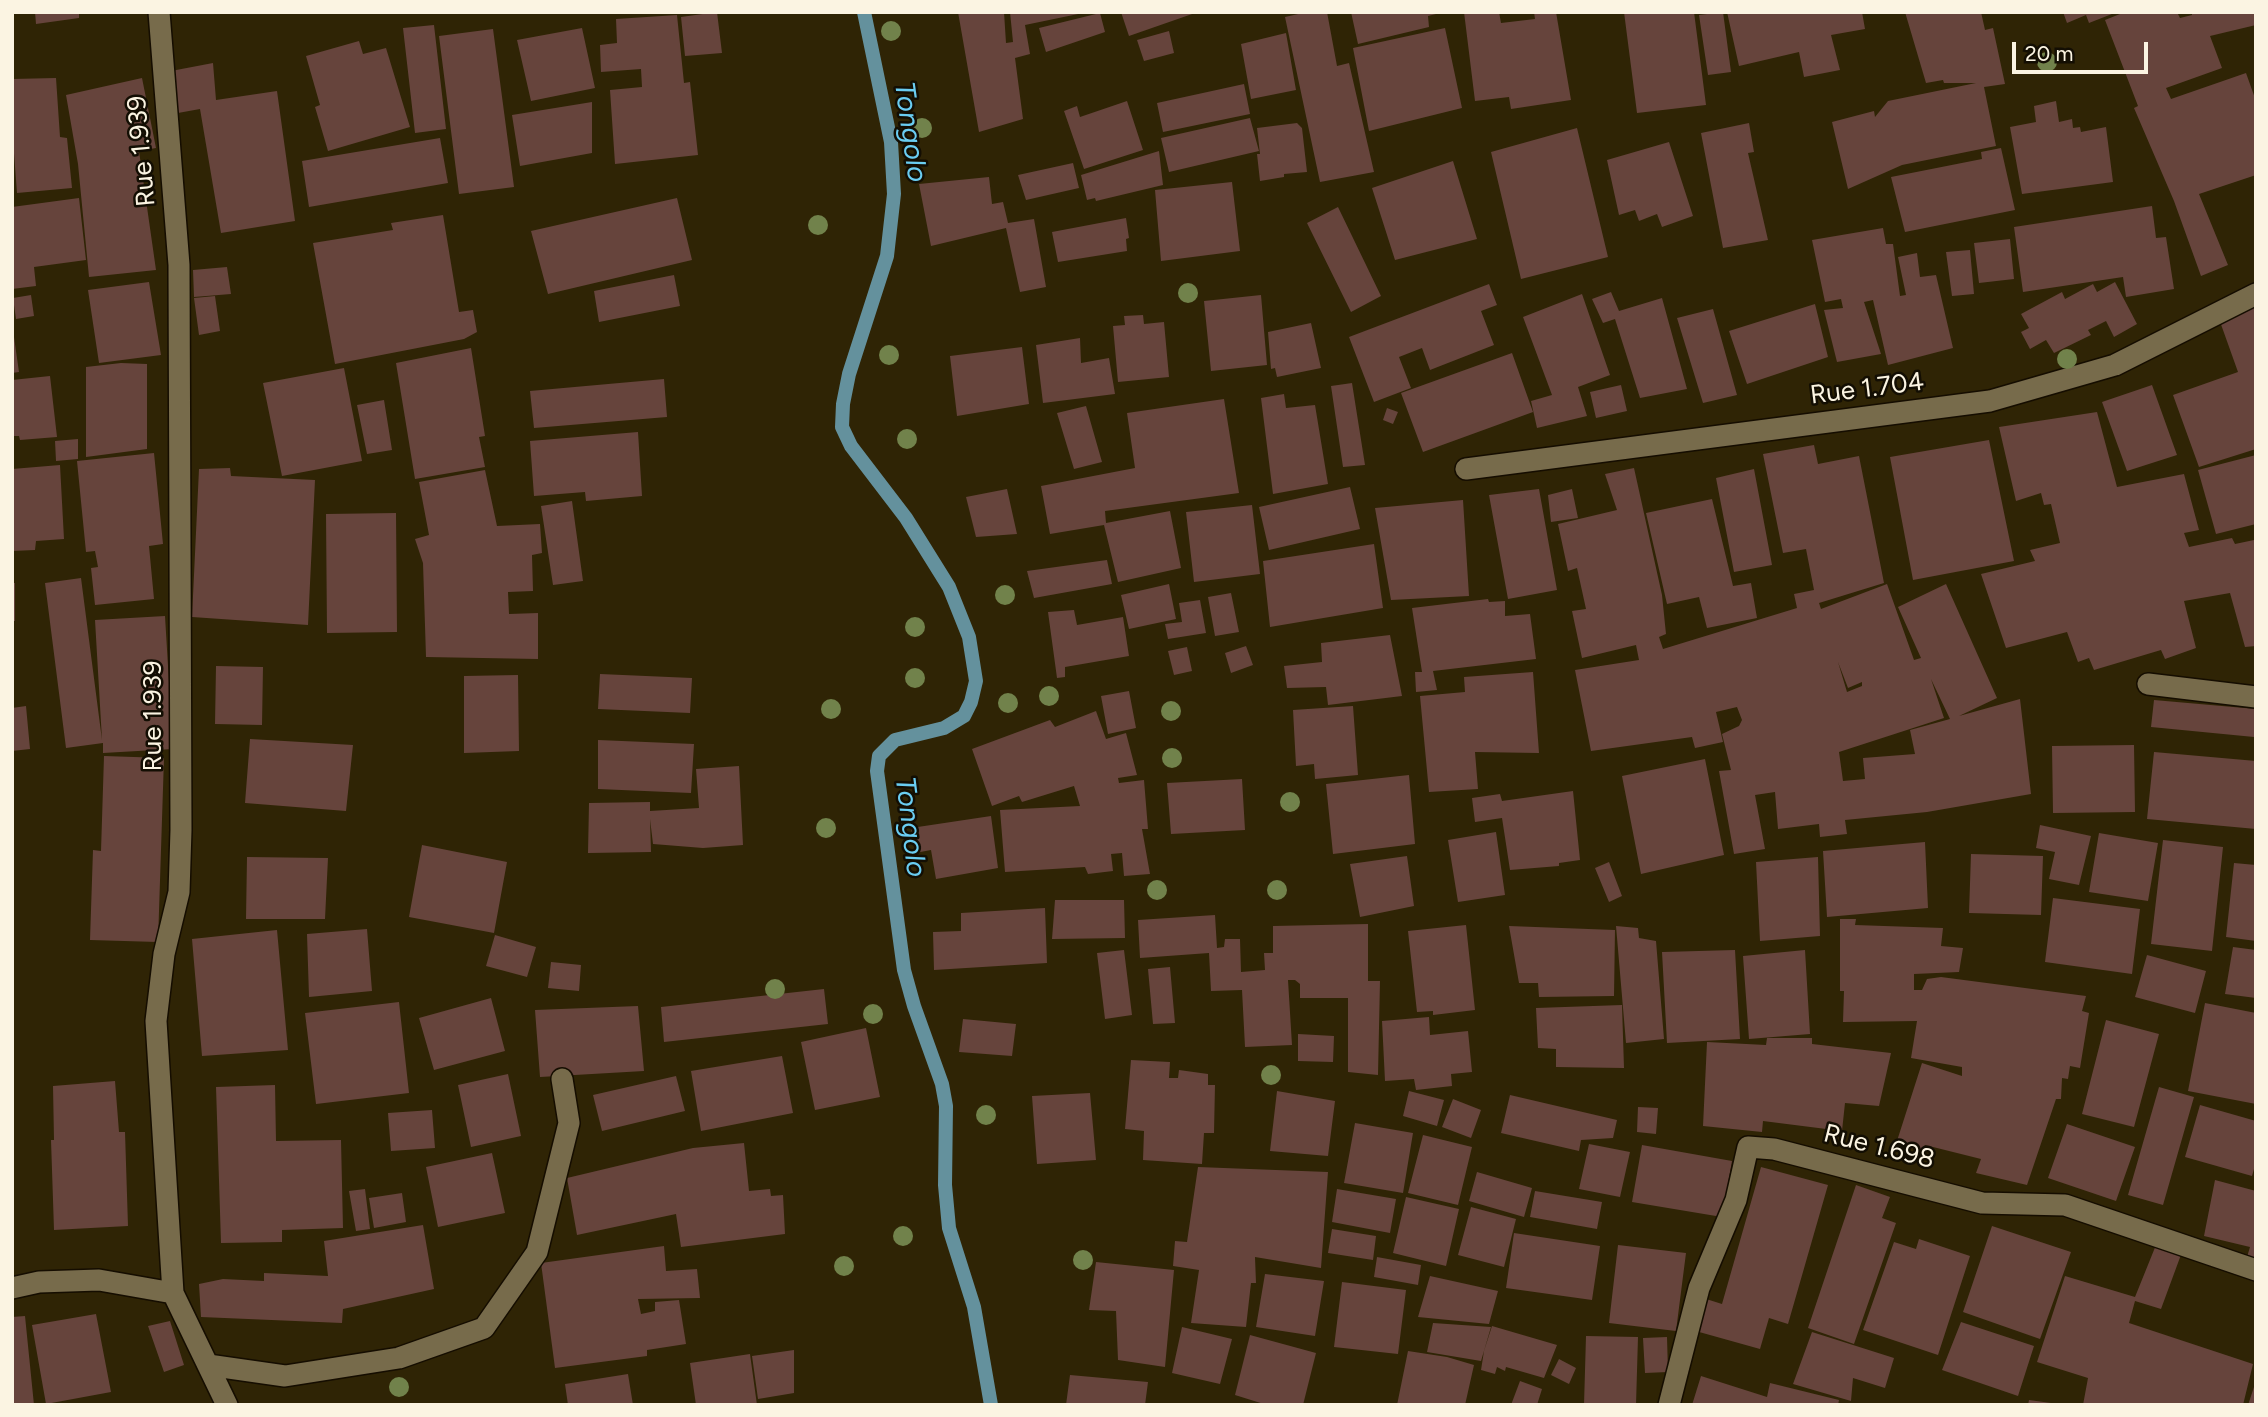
<!DOCTYPE html>
<html>
<head>
<meta charset="utf-8">
<style>
	body { margin:0 }
	#map { position:relative; width:2268px; height:1417px; overflow:hidden; background:#2f2405; font-family:Figtree,sans-serif }
	canvas { display:block }
	.frame { position:absolute; inset:0; border:14px solid #fbf4e2; pointer-events:none }
	.scale { position:absolute; left:2012px; top:42px; width:136px; height:32px; box-sizing:border-box; border:4px solid #fbf4e2; border-top:0; padding-left:9px; font-size:21px; line-height:24px; white-space:nowrap; color:#fbf4e2; -webkit-text-stroke:5px #130e03; paint-order:stroke }
</style>
</head>
<body>
<div id="map">
<canvas width="2268" height="1417"></canvas>
<div class="frame"></div>
<div class="scale">20 m</div>
</div>
<script>
const ctx = document.querySelector('canvas').getContext('2d');
ctx.lineJoin = 'round';
function stroke(path, color, width, dash) { ctx.strokeStyle = color; ctx.lineWidth = width; ctx.lineCap = dash ? 'butt' : 'round'; ctx.setLineDash(dash || []); ctx.stroke(path); }
function fillPath(path, color) { ctx.fillStyle = color; ctx.fill(path, 'evenodd'); }
function label(font, color, halo, rows, align = 'center') {
  ctx.font = font + ' Figtree,sans-serif'; ctx.lineWidth = 5; ctx.setLineDash([]); ctx.textBaseline = 'middle'; ctx.strokeStyle = halo; ctx.fillStyle = color; for (const [text, x, y, turn = 0] of rows) {
    ctx.save(); ctx.translate(x, y); ctx.rotate((+turn || 0) * Math.PI / 180); ctx.textAlign = isNaN(turn) ? turn : align; if (halo) ctx.strokeText(text, 0, 0); ctx.fillText(text, 0, 0); ctx.restore();
  }
}
const stream = new Path2D(`
	M864 12 891 142 894 194 887 256 849 374 843 404 842 427 851 446 906 518 949 587 969 637 976 681 971 702 964 716 944 728 895 740 879 756 877 771 904 970 914 1006 942 1084 946 1106 945 1185 949 1228 974 1307 991 1405`);
const building = new Path2D(`
	M35 12H79V18L36 24Z
	M717 12 722 53 685 56 681 17Z
	M958 12H1004L1006 43 1013 42 1010 12 1083 13 1025 25 1030 54 1015 58 1023 119 979 132Z
	M1121 12H1195V13L1129 36Z
	M1307 12H1327L1337 66 1349 63 1374 172 1320 182 1285 17Z
	M1351 12H1440V13L1428 16 1429 27 1358 44Z
	M1464 12H1499L1501 23 1535 19 1534 12H1556L1571 100 1511 109 1509 97 1475 101Z
	M1624 12H1694L1706 105 1637 113Z
	M1723 12 1731 72 1708 75 1699 15Z
	M1727 12H1862L1865 29 1831 35 1840 70 1804 77 1799 52 1739 66Z
	M1905 12H1981L1985 30 1993 28 2005 84 1984 87 1996 146 1902 165 1848 189 1832 122 1874 111 1875 117 1888 101 1976 83H1944L1943 80 1926 83Z
	M2063 12H2117L2089 23 2086 15 2067 23Z
	M2125 12H2177L2180 18 2192 15V12H2256V25L2210 36 2222 68 2166 88 2171 99 2246 73 2256 101V175L2199 194 2228 265 2201 276 2174 201 2134 108 2138 106 2105 20Z
	M1100 13 1105 32 1046 52 1039 28Z
	M677 15 684 83 690 82 698 155 615 164 610 90 642 87 641 69 601 72 600 45 617 43 616 19Z
	M434 25 446 129 415 133 403 28Z
	M582 28 595 88 531 101 517 40Z
	M1445 28 1462 108 1369 131 1353 48Z
	M493 29 514 187 459 194 439 36Z
	M1169 31 1174 53 1144 61 1137 40Z
	M1286 33 1296 90 1251 99 1241 44Z
	M359 41 363 54 386 48 410 127 328 151 315 107 320 105 306 56Z
	M213 63 216 100 277 91 295 221 221 233 200 109 178 113 171 71Z
	M56 78 60 137 67 138 72 188 17 193 12 127V79Z
	M142 78 156 148 139 151 156 270 89 277 78 164 66 95Z
	M1244 84 1250 114 1163 132 1157 103Z
	M1127 101 1143 150 1084 169 1064 111 1077 106 1080 117Z
	M2056 101 2059 122 2072 119 2073 128 2080 127 2081 132 2106 127 2113 182 2022 194 2010 127 2036 122 2034 106Z
	M592 102V153L520 166 512 115Z
	M1250 118 1259 151 1169 172 1161 138Z
	M1297 123 1302 128 1307 172 1284 174V177L1260 181 1257 154H1260L1257 128Z
	M1749 123 1754 152 1748 153 1768 240 1723 248 1701 133Z
	M1577 128 1608 257 1521 279 1491 152Z
	M440 138 448 183 309 207 302 161Z
	M1669 142 1693 216 1662 227 1657 214 1639 221 1635 210 1619 215 1607 160Z
	M2001 148 2015 210 1905 232 1891 177 1982 159 1981 152Z
	M1159 151 1163 185 1096 201 1095 198 1087 200 1081 175Z
	M1453 161 1477 239 1395 260 1372 188Z
	M1073 163 1079 188 1026 200 1018 175Z
	M989 177 992 204 1003 202 1008 223 1034 219 1046 287 1020 292 1006 228 931 246 919 184Z
	M1232 182 1240 251 1161 261 1155 190Z
	M79 198 86 260 34 267 36 286 12 289V207Z
	M677 198 692 260 548 294 531 231Z
	M2152 206 2156 238 2166 237 2174 289 2126 297 2123 277 2023 292 2014 227Z
	M1338 207 1381 296 1351 312 1307 223Z
	M443 215 459 312 473 310 477 332 464 339 335 364 313 243 393 230 391 223Z
	M1126 218 1129 238 1126 239 1127 251 1058 262 1052 232Z
	M1883 228 1886 244H1893L1900 296 1906 295 1898 257 1917 253 1920 277 1936 275 1953 348 1888 365 1873 300 1864 302 1881 354 1837 362 1824 310 1843 308 1841 299 1825 302 1812 240Z
	M2010 239 2014 279 1979 283 1974 243Z
	M1970 250 1974 294 1952 296 1946 252Z
	M227 267 231 294 194 297 193 270Z
	M674 275 680 306 599 322 594 291Z
	M149 282 161 355 99 363 88 290Z
	M2115 282 2137 324 2114 337 2106 321 2088 330 2091 335 2054 353 2046 340 2030 349 2021 332 2029 328 2021 314 2062 292 2065 299 2093 284 2097 292Z
	M1489 284 1497 305 1481 311 1494 345 1430 370 1422 348 1399 357 1411 388 1374 402 1349 337Z
	M1611 292 1619 311 1662 298 1687 389 1640 398 1615 319 1603 323 1592 299Z
	M1582 294 1610 375 1578 387 1587 416 1537 428 1531 401 1552 395 1523 317Z
	M31 295 34 316 16 319 13 298Z
	M1261 295 1267 365 1211 371 1204 301Z
	M215 296 220 331 199 335 194 298Z
	M1815 304 1828 357 1747 384 1729 331Z
	M2256 304V449L2199 467 2173 395 2238 372 2218 316Z
	M1713 309 1737 395 1703 403 1677 318Z
	M1143 315 1144 324 1164 322 1169 377 1118 382 1113 326 1125 325 1124 316Z
	M1311 323 1321 368 1277 377 1275 368 1271 369 1268 332Z
	M14 337 19 372 12 373V338Z
	M1080 338 1081 363 1109 358 1115 394 1043 403 1036 345Z
	M1022 347 1029 404 957 416 950 356Z
	M471 348 485 436 479 437 485 467 415 479 396 363Z
	M1512 353 1533 412 1423 452 1401 393Z
	M121 363 147 364V449L86 457V367Z
	M344 368 362 461 282 476 263 383Z
	M50 376 57 437 20 440 19 436H12V380Z
	M664 379 667 417 534 428 530 391Z
	M1352 383 1365 465 1343 467 1331 386Z
	M1621 385 1627 411 1596 418 1590 392Z
	M2152 385 2177 455 2127 471 2102 402Z
	M1284 394 1286 408 1315 405 1328 484 1273 494 1261 398Z
	M1224 399 1239 493 1105 511 1106 523 1170 511 1181 568 1118 582 1104 525 1050 534 1041 486 1135 468 1127 413Z
	M384 400 392 450 367 454 357 405Z
	M1086 406 1102 462 1074 469 1057 413Z
	M1387 408 1398 412 1393 424 1383 420Z
	M2097 412 2117 487 2184 474 2199 530 2184 533 2189 547 2232 538 2235 544 2254 540 2256 646 2245 647 2230 593 2184 601 2196 648 2165 659 2161 650 2094 670 2089 658 2078 662 2067 632 2006 648 1981 574 2035 561 2030 550 2060 543 2051 504 2044 505 2041 493 2016 501 1999 427Z
	M638 432 642 496 586 501 585 492 534 496 530 441Z
	M78 439V459L56 461 55 441Z
	M1989 440 2014 561 1913 580 1890 457Z
	M1814 445 1818 464 1859 456 1884 583 1819 603 1821 609 1887 584 1914 660 1921 658 1898 607 1946 584 1997 698 1959 716 2020 699 2031 794 1927 812 1845 820 1847 834 1820 837 1819 824 1778 829 1775 792 1755 795 1765 849 1734 854 1719 771 1731 770 1722 734 1739 726 1742 720 1737 707 1716 712 1723 742 1695 748 1692 737 1591 751 1575 670 1639 660 1636 645 1582 658 1572 611 1586 609 1577 568 1568 571 1558 524 1617 510 1605 474 1634 468 1662 595 1666 634 1659 637 1663 649 1797 608 1794 594 1814 590 1806 549 1783 553 1763 454ZM1838 662 1848 688 1862 682V686L1847 692ZM1931 679 1950 719 1910 730 1915 754 1863 758 1865 779 1843 781 1839 752 1944 718Z
	M154 453 163 544 149 546 154 599 95 605 91 568 98 567 95 551 86 552 77 461Z
	M2256 455V524L2216 534 2198 470Z
	M60 465 64 539 36 541 35 550 12 551V469Z
	M230 468 231 476 315 480 308 625 192 617 199 469Z
	M1754 469 1772 565 1734 572 1716 478Z
	M485 470 497 526 540 524 542 553 532 555 533 591 508 592 509 614 538 613V659L426 657 423 563 415 539 429 535 419 482Z
	M1350 487 1360 529 1269 550 1259 507Z
	M1007 489 1017 534 976 537 966 497Z
	M1539 489 1557 590 1508 599 1489 495Z
	M1572 489 1578 518 1551 522 1548 495Z
	M1712 499 1733 586 1751 583 1757 618 1707 628 1699 597 1667 604 1646 513Z
	M1463 500 1469 596 1391 600 1375 508Z
	M572 501 583 581 553 585 541 506Z
	M1252 505 1260 574 1194 582 1186 512Z
	M396 513 397 632 327 633 326 514Z
	M1374 544 1383 608 1270 627 1263 561Z
	M1107 560 1112 584 1034 598 1027 571Z
	M81 578 102 740 95 620 165 616 173 749 103 753V743L66 748 45 583Z
	M12 583H15V621H12Z
	M1169 584 1176 619 1129 629 1121 595Z
	M1231 593 1239 632 1215 636 1208 597Z
	M1488 599 1489 602 1505 601V616L1530 614 1536 659 1433 671 1437 690 1416 692 1415 672H1422L1412 608Z
	M1200 600 1206 633 1168 639 1165 624 1182 622 1179 603Z
	M1074 610 1077 625 1123 617 1129 656 1065 667V677L1057 678 1048 612Z
	M1390 635 1402 696 1328 705 1326 687 1287 688 1284 666 1322 662 1321 643Z
	M1246 646 1253 665 1231 673 1225 653Z
	M1187 647 1192 671 1174 675 1168 651Z
	M216 666 263 667 262 725 215 724Z
	M1533 672 1539 753 1475 752 1478 789 1429 792 1420 696 1465 692 1464 677Z
	M600 674 692 678 690 713 598 709Z
	M518 675 519 751 464 753V676Z
	M1129 691 1136 728 1108 734 1101 696Z
	M2154 700 2256 709 2254 737 2151 727Z
	M26 706 30 749 12 751V708Z
	M1353 706 1358 775 1315 779 1314 764 1296 766 1293 710Z
	M1096 711 1106 739 1126 733 1137 775 1118 778 1119 783 1144 780 1148 829H1142L1150 874 1124 876 1122 853 1111 854 1113 871 1088 874 1085 867 1005 872 1000 810 1080 806 1074 786 1022 802 1019 796 992 806 972 749 1050 720 1055 727Z
	M250 739 353 745 346 811 245 803Z
	M598 740 694 744 691 793 598 789Z
	M2134 745 2135 812 2053 813 2052 746Z
	M2154 752 2256 761V829L2147 819Z
	M104 756 164 758 158 942 90 940 93 850 101 851Z
	M1705 759 1724 855 1641 874 1622 776Z
	M739 766 743 845 703 848 653 844 650 819 651 852 588 853 589 803 650 802V811L699 808 696 769Z
	M1409 775 1415 844 1333 854 1326 784Z
	M1242 779 1245 830 1171 834 1167 783Z
	M1573 791 1580 860 1559 863V866L1510 870 1502 818 1475 822 1472 798 1500 794 1502 801Z
	M991 816 998 868 936 879 931 850 915 853 911 828Z
	M2040 825 2091 836 2079 885 2049 879 2055 852 2036 848Z
	M1496 832 1505 895 1458 902 1448 840Z
	M2099 833 2158 843 2148 901 2089 892Z
	M2163 840 2223 847 2212 951 2151 944Z
	M1925 842 1928 908 1827 917 1823 851Z
	M422 845 507 862 494 933 409 917Z
	M1971 854 2043 856 2041 915 1969 913Z
	M1407 856 1414 906 1360 917 1350 864Z
	M247 857 328 858 325 919H246Z
	M1818 857 1820 936 1760 941 1756 862Z
	M1609 862 1622 896 1609 902 1595 868Z
	M2234 863 2256 865V941L2226 937Z
	M2053 898 2140 909 2132 974 2045 962Z
	M1055 900H1124L1125 938 1052 939Z
	M1045 908 1047 963 934 970 933 932 961 931V913Z
	M1215 915 1217 948 1224 947 1225 939H1240L1241 972 1265 970 1264 953H1273V926L1368 924V981H1380L1378 1075 1348 1072V998H1300V984L1295 980H1288L1292 1045 1245 1047 1242 990 1211 991 1209 953 1140 958 1138 920Z
	M1840 919H1856L1855 925 1943 928 1941 946 1963 948 1959 972 1914 974V990H1922L1927 979 1941 977 2086 996 2082 1011 2089 1013 2080 1068 2070 1066 2068 1079 2062 1078 2061 1099H2056L2027 1185 1976 1173 1981 1159 1925 1145 1921 1151 1896 1144 1922 1063 1962 1076V1067L1911 1058 1917 1021 1843 1022 1844 991H1840Z
	M1466 925 1475 1010 1433 1015V1011L1417 1012 1408 931Z
	M1509 926 1615 930 1614 996 1539 997 1538 983H1519Z
	M1616 926 1638 928 1639 938 1656 941 1664 1039 1626 1043Z
	M367 929 372 991 309 997 307 934Z
	M277 930 288 1050 202 1056 192 939Z
	M495 935 536 947 527 977 486 966Z
	M2233 947 2256 950V998L2225 994Z
	M1124 950 1132 1015 1105 1019 1097 953Z
	M1735 950 1740 1039 1667 1043 1662 952Z
	M1805 950 1810 1034 1749 1039 1743 956Z
	M2147 955 2206 971 2195 1013 2135 997Z
	M551 962 581 965 579 991 548 988Z
	M1170 967 1175 1023 1153 1024 1148 969Z
	M824 989 828 1024 664 1042 661 1007Z
	M491 998 505 1051 434 1070 419 1018Z
	M399 1002 409 1093 316 1104 305 1013Z
	M2205 1003 2256 1013V1104L2188 1091Z
	M1622 1005 1624 1068 1556 1067V1049L1538 1048 1536 1008Z
	M638 1006 644 1071 540 1077 535 1010Z
	M1429 1017 1430 1035 1468 1031 1472 1072 1451 1074 1452 1086 1416 1090 1414 1079 1385 1081 1382 1021Z
	M963 1019 1016 1024 1012 1056 959 1052Z
	M2106 1020 2159 1034 2134 1127 2082 1114Z
	M866 1028 880 1097 815 1110 801 1042Z
	M1298 1034 1334 1036 1333 1062 1298 1061Z
	M1767 1038H1812V1044L1891 1053 1879 1106 1845 1103 1842 1131 1763 1121 1762 1132 1703 1126 1707 1042 1766 1045Z
	M782 1056 793 1113 701 1131 691 1071Z
	M1131 1060 1170 1062 1169 1078H1178L1179 1070 1208 1074V1085H1215L1214 1133H1204L1202 1164 1143 1160 1144 1131 1125 1129Z
	M508 1074 521 1136 471 1147 458 1085Z
	M676 1076 685 1111 602 1131 593 1095Z
	M115 1081 119 1132H125L128 1226 54 1230 51 1140H54L53 1086Z
	M275 1085 276 1141 341 1140 343 1228 282 1230V1242L221 1243 216 1087Z
	M2159 1087 2194 1097 2163 1205 2128 1195Z
	M1277 1091 1335 1101 1328 1156 1270 1151Z
	M1409 1091 1444 1100 1437 1126 1403 1116Z
	M1090 1093 1096 1160 1037 1164 1032 1096Z
	M1510 1095 1617 1120 1613 1138 1581 1140 1579 1151 1501 1133Z
	M1453 1099 1481 1110 1471 1138 1442 1127Z
	M2200 1105 2256 1121V1162L2252 1176 2185 1157Z
	M1638 1107 1658 1108 1656 1134 1637 1132Z
	M432 1110 435 1148 391 1151 388 1113Z
	M1355 1123 1413 1133 1403 1193 1344 1183Z
	M2067 1124 2135 1147 2116 1201 2048 1178Z
	M1423 1135 1472 1147 1458 1205 1408 1193Z
	M744 1143 749 1191 770 1189 771 1196 783 1195 785 1234 681 1247 676 1214 577 1235 567 1178 693 1148Z
	M1589 1144 1630 1152 1620 1197 1579 1189Z
	M1642 1145 1732 1161 1722 1217 1632 1202Z
	M492 1153 505 1213 438 1227 426 1167Z
	M1198 1167 1328 1172 1321 1268 1255 1257 1256 1283H1251L1246 1327 1191 1323 1199 1270 1173 1266 1175 1241 1187 1242Z
	M1761 1167 1828 1185 1788 1324 1769 1318 1760 1349 1692 1330 1703 1298 1722 1304Z
	M1477 1172 1532 1188 1524 1217 1469 1201Z
	M2215 1180 2256 1191V1259L2247 1257 2250 1247 2204 1236Z
	M1856 1185 1890 1197 1882 1218 1896 1223 1854 1344 1808 1328Z
	M365 1189 370 1229 356 1231 349 1191Z
	M1337 1189 1396 1199 1390 1233 1332 1222Z
	M1535 1191 1602 1202 1597 1229 1530 1217Z
	M402 1193 406 1222 374 1228 369 1198Z
	M1406 1197 1459 1209 1446 1266 1393 1253Z
	M1471 1207 1516 1219 1504 1267 1458 1255Z
	M423 1225 434 1289 343 1309 342 1323 201 1317 199 1284 223 1279 264 1281V1273L328 1276 324 1241Z
	M1992 1226 2071 1252 2040 1339 1963 1312Z
	M1332 1229 1376 1236 1373 1260 1328 1253Z
	M1514 1233 1600 1246 1592 1300 1506 1288Z
	M1919 1239 1970 1256 1938 1355 1863 1330 1894 1242 1916 1249Z
	M1618 1245 1686 1253 1676 1331 1609 1323Z
	M2156 1245 2182 1252 2161 1309 2135 1301 2129 1323 2253 1364 2243 1405H2083L2088 1378 2037 1362 2065 1276 2135 1297Z
	M664 1246 666 1271 697 1269 700 1298 638 1299 641 1314 655 1311V1302L679 1300 686 1344 647 1350V1356L555 1368 541 1263Z
	M1377 1257 1421 1265 1418 1285 1374 1277Z
	M1096 1262 1174 1270 1165 1367 1118 1360 1116 1311 1089 1310Z
	M1265 1274 1324 1281 1315 1336 1256 1327Z
	M1430 1276 1498 1291 1489 1324 1418 1317Z
	M1342 1282 1406 1290 1398 1354 1334 1347Z
	M96 1314 111 1392 46 1404 32 1325Z
	M25 1316 34 1405H12V1317Z
	M170 1321 184 1365 164 1372 148 1326Z
	M1961 1322 2034 1346 2018 1396 1942 1370Z
	M1433 1323 1491 1327 1481 1361 1427 1352Z
	M1492 1326 1557 1345 1544 1378 1506 1367 1505 1371 1497 1367 1495 1374 1481 1370 1484 1351Z
	M1182 1327 1232 1339 1220 1384 1172 1373Z
	M1812 1332 1894 1358 1885 1388 1853 1378 1851 1401 1793 1384Z
	M1250 1335 1316 1353 1303 1405H1267L1235 1395Z
	M1586 1336 1638 1337 1636 1405H1584Z
	M1667 1337 1668 1372 1645 1373 1643 1338Z
	M794 1350V1393L758 1399 752 1356Z
	M1408 1351 1447 1357 1474 1365 1465 1405H1397Z
	M750 1354 757 1405H696L690 1363Z
	M1559 1359 1576 1368 1569 1384 1551 1375Z
	M628 1374 633 1405H568L565 1384Z
	M1070 1375 1148 1382 1145 1405H1066Z
	M1701 1376 1767 1397 1770 1383 1839 1400 1838 1405H1692Z
	M1520 1381 1542 1389 1537 1405H1511Z
	M2255 1384 2256 1405H2248Z
	M2029 1400 2051 1403V1405H2028Z`);
const minor = new Path2D(`
	M159 12 179 265 181 830 179 892 164 954 156 1021 173 1293 227 1405
	M1466 469 1990 401 2115 365 2256 294
	M2148 684 2256 697
	M12 1288 39 1282 99 1280 173 1293
	M208 1365 285 1376 399 1358 484 1328 537 1252 569 1123 562 1079
	M1669 1405 1699 1288 1736 1200 1748 1147 1774 1149 1982 1203 2065 1205 2256 1270`);
const trees = [
	[891,31],
	[2047,62],
	[922,128],
	[818,225],
	[1188,293],
	[889,355],
	[2067,359],
	[907,439],
	[1005,595],
	[915,627],
	[915,678],
	[1049,696],
	[1008,703],
	[831,709],
	[1171,711],
	[1172,758],
	[1290,802],
	[826,828],
	[1157,890],
	[1277,890],
	[775,989],
	[873,1014],
	[1271,1075],
	[986,1115],
	[903,1236],
	[1083,1260],
	[844,1266],
	[399,1387]
];
const streetNames = [
	["Rue 1.939",142,151,-95],
	["Rue 1.704",1867,389,-7],
	["Rue 1.939",153,716,-90],
	["Rue 1.698",1879,1147,14]
];
const waterNames = [
	["Tongolo",910,132,82],
	["Tongolo",910,827,83]
];
stroke(stream, '#64919d', 14);
fillPath(building, '#66443c');
stroke(minor, '#150d00', 24);
stroke(minor, '#776b4b', 21);
ctx.fillStyle = '#71824b';
for (const [x, y] of trees) { ctx.beginPath(); ctx.arc(x, y, 10, 0, 2 * Math.PI); ctx.fill(); }
label('26px', '#fbf4e2', '#130e03', streetNames);
label('italic 28px', '#6acdf2', '#130e03', waterNames);
</script>
</body>
</html>
